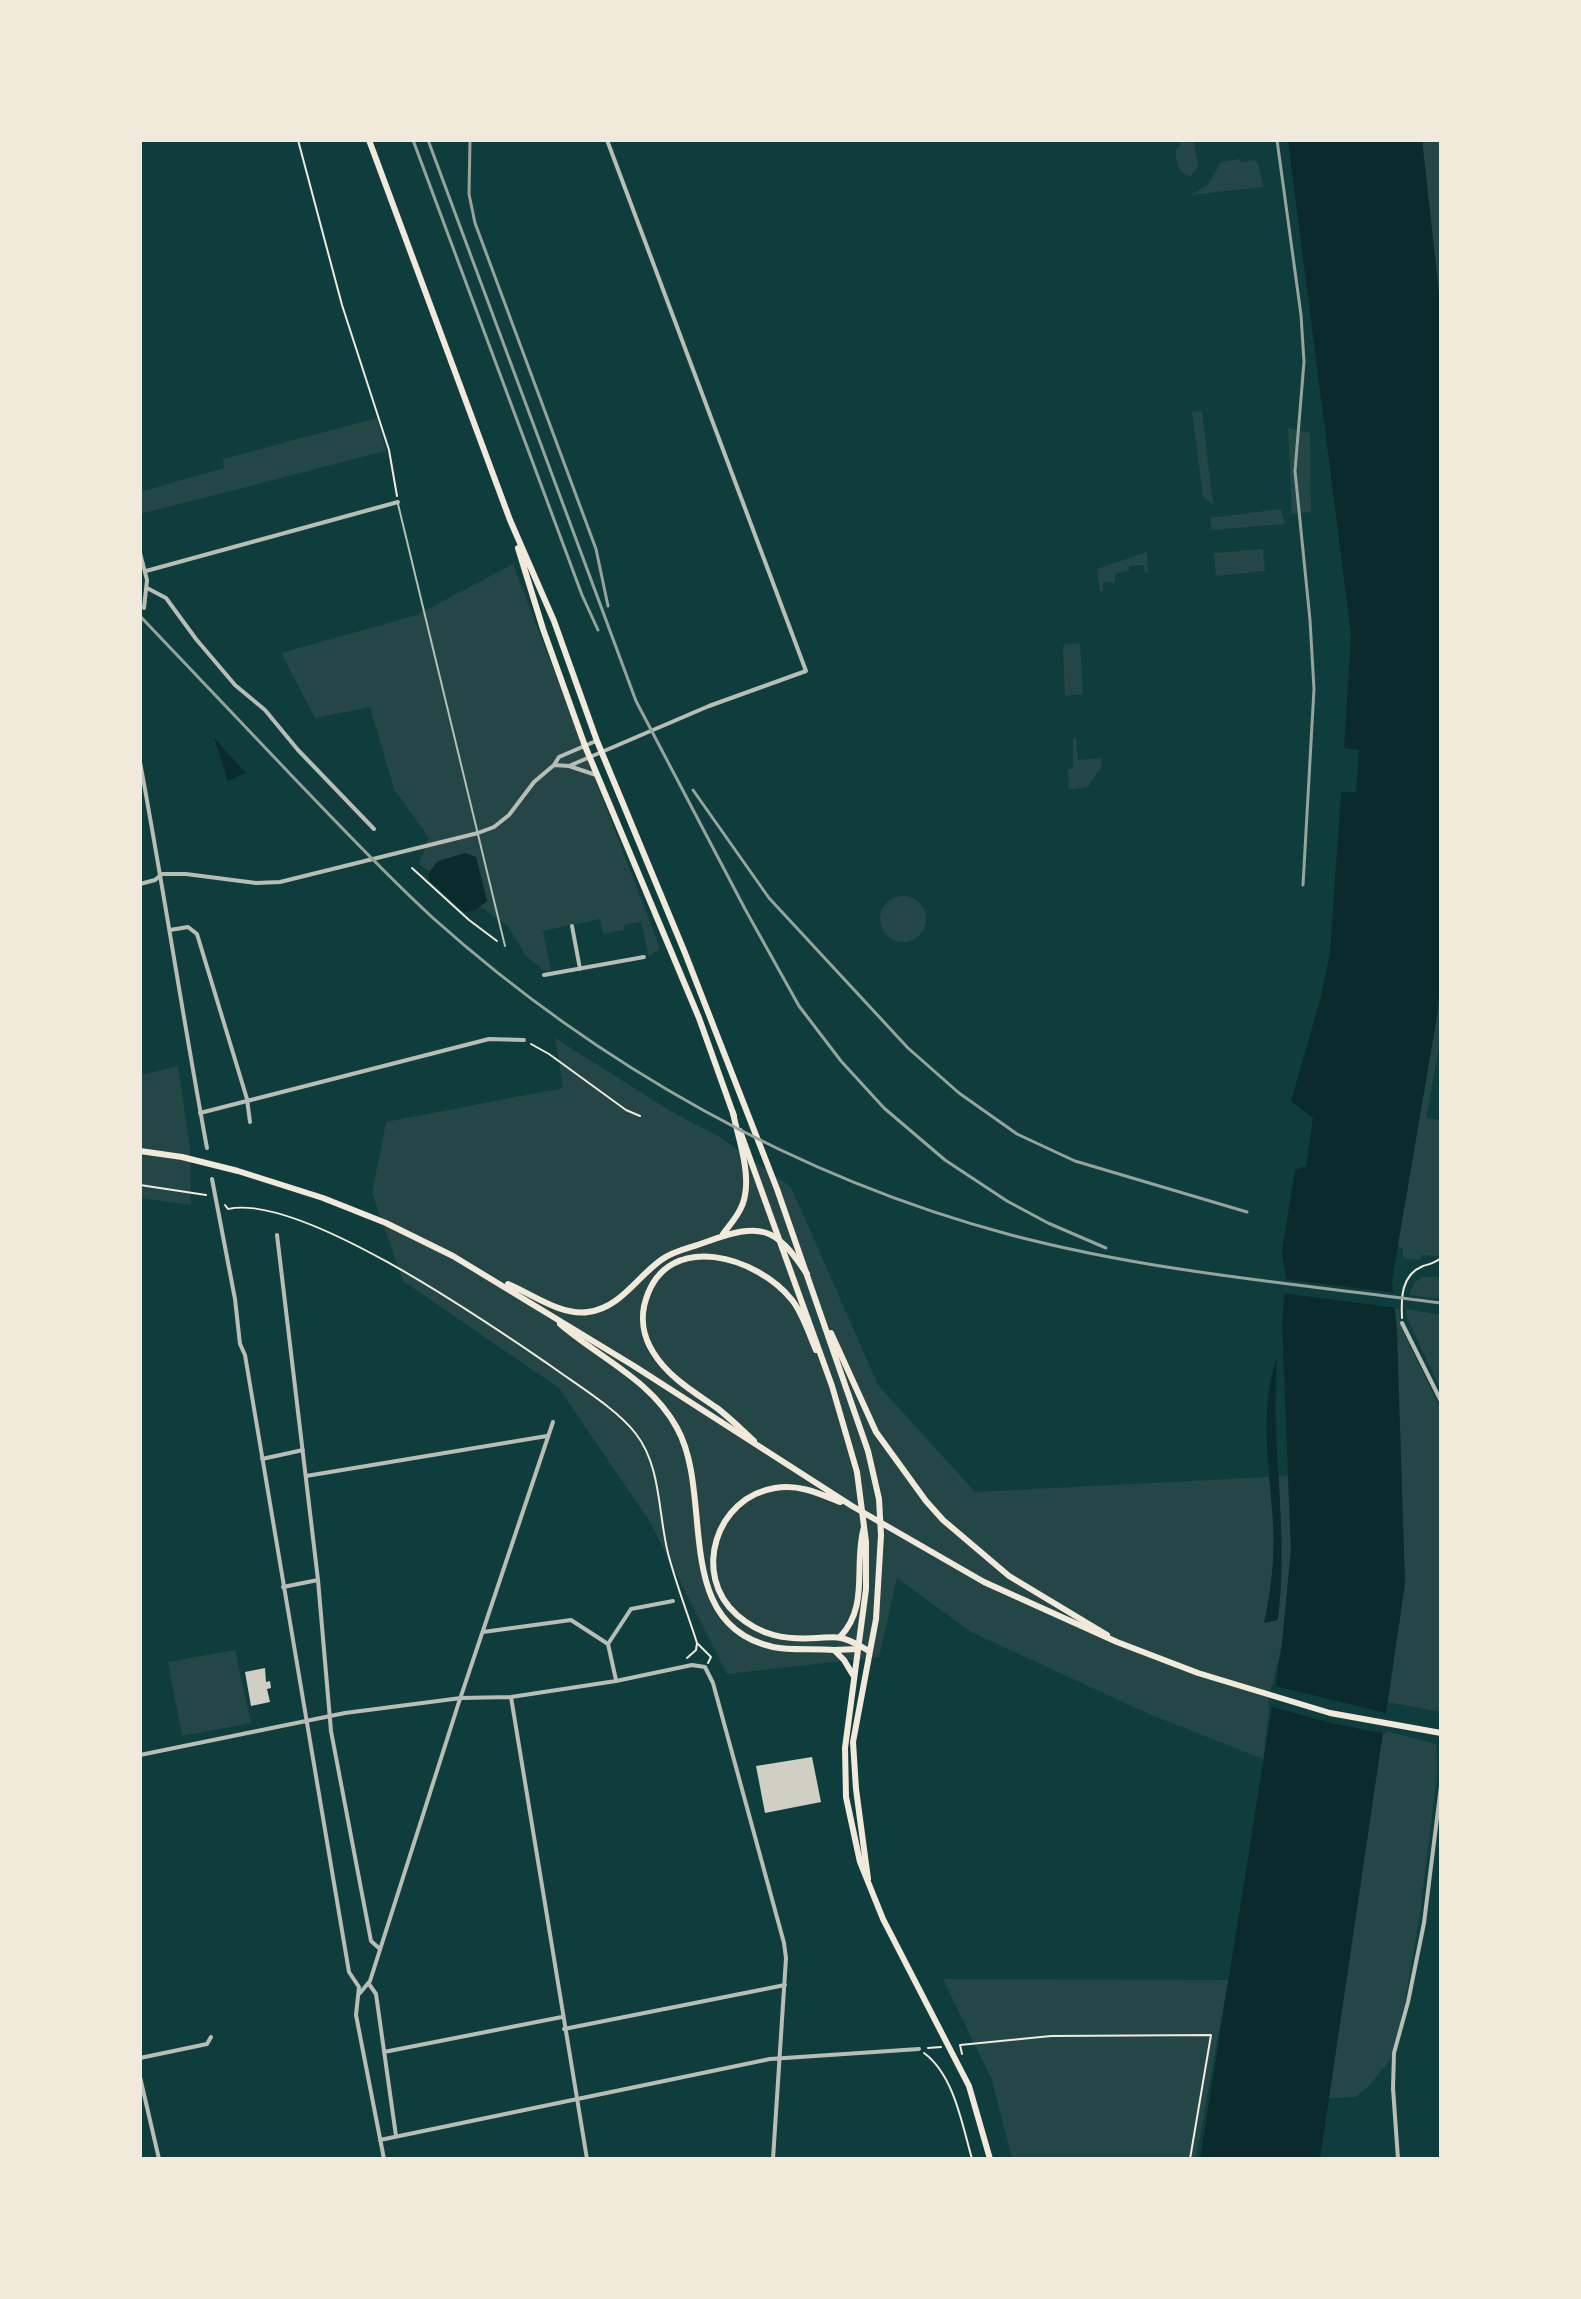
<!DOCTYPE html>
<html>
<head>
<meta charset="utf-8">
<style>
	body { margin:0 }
	#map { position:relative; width:1581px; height:2299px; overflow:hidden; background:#0f3d3e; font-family:"Source Sans 3",sans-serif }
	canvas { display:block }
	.frame { position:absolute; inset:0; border:142px solid #f1e9da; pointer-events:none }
</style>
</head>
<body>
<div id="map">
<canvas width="1581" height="2299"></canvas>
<div class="frame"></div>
</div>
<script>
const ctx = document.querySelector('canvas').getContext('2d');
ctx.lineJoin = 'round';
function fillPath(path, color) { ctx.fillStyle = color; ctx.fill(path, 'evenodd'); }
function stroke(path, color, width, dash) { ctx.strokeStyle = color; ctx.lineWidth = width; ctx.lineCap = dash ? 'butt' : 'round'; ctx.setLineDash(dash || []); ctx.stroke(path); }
const green = new Path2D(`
	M1179 140H1194L1198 167 1191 176C1178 174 1177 162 1175 151L1180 146Z
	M1422 140H1441V292H1439Z
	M1240 159 1241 162 1255 160 1259 166 1263 187 1190 195 1208 185 1221 162Z
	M1202 411 1213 505 1203 496 1192 412Z
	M377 418 386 451 140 514V492L224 468 223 459Z
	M1288 428 1310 433 1311 512 1292 514Z
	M1281 509 1285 524 1212 530 1210 518Z
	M1263 549 1265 571 1216 576 1214 553Z
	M1147 552 1148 573H1145L1144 565 1129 566V570L1115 574V582L1103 583V591H1100L1097 569Z
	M513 564 660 948 649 957 641 922 624 925 625 930 603 934 600 919 543 931 551 971H545L526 956 508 926 419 864 429 838 394 789 370 707 315 718 281 653 417 615Z
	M1078 643 1080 645 1083 694 1065 696 1063 647 1065 644Z
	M1073 738H1076L1078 760 1102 758 1101 767 1088 787 1069 790 1068 769H1073Z
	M880 919a23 23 0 1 1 46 0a23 23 0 1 1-46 0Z
	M1441 960V1038L1426 1118 1441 1120V1254L1439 1256 1422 1255 1420 1260 1403 1258V1249L1397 1246 1438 1010Z
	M555 1038 672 1112 720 1137 791 1187 878 1385 975 1492 1288 1476 1291 1550 1282 1644 1272 1686 1263 1759 1149 1714 971 1632 897 1578 879 1657 727 1674 650 1522 559 1388 403 1281 372 1193 386 1122 563 1088Z
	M178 1066 190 1148 191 1205 140 1198V1075Z
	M1423 1277H1441V1299L1409 1295 1415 1282Z
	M1395 1309H1399L1402 1329 1441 1410V1712L1388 1702 1405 1583Z
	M1406 1309 1441 1315V1390L1407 1318Z
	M235 1650 251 1723 182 1736 168 1662Z
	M1383 1730 1436 1744 1437 1774 1420 1914 1405 2002 1390 2060 1367 2088 1355 2097 1329 2098Z
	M943 1979 1228 1980 1196 2159H1012L992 2080Z`);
const water = new Path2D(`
	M1288 140H1422L1441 313V960L1438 1010 1392 1280 1397 1331 1405 1583 1320 2159H1200L1282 1644 1291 1550 1282 1321 1286 1279 1282 1251 1295 1170 1306 1166 1313 1118 1291 1101 1320 1000 1330 953 1341 792H1356L1359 750 1344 748 1351 634Z
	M214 738 246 773 228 781Z
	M465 853 476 857 487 901 476 910 464 912 429 880V872L438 861Z
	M1277 1357C1276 1382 1275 1407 1276 1432 1279 1495 1286 1557 1278 1620L1264 1623C1271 1590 1275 1558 1273 1524 1270 1468 1258 1411 1277 1357Z`);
const pier = new Path2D(`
	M1282 1279 1397 1293 1399 1308 1280 1293Z
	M1271 1685 1390 1714 1386 1734 1335 1724 1268 1706Z`);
const building = new Path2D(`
	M265 1668 266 1682 270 1681 271 1688 267 1689 270 1702 251 1706 245 1672Z
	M812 1757 821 1802 765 1813 756 1766Z`);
const path = new Path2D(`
	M298 140 342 305 389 450 397 496
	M412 868 469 920 497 941
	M531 1044 549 1054 626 1110 640 1116
	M140 1185 206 1195
	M225 1205 228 1209C301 1193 488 1323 551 1366 577 1385 617 1409 636 1434 662 1467 658 1518 669 1557 677 1586 688 1615 697 1643L696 1650 687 1658
	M1402 1318C1401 1298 1401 1275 1423 1266 1430 1264 1435 1263 1441 1258
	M698 1644 711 1657 708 1663
	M928 2048 941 2047
	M924 2053C954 2075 962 2124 972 2159
	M962 2054 960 2045 1051 2036 1211 2035 1190 2159`);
const service = new Path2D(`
	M398 504 505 946`);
const minor = new Path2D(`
	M140 553 147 580 144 608
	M146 571 398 502
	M147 588 166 598 196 639 235 685 265 710 298 750 374 829
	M140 762C164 891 183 1019 207 1148
	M554 765 569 766 596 775
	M569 766 709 706 806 671 607 140
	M162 874H186L256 883 280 882 478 833 494 827 509 815 534 782 554 765 559 757 596 741
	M140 884 155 880 162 874
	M572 926 580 969
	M170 930 188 927 197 934 247 1099 250 1122
	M544 975 644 957
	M200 1113 489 1039 524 1040
	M212 1179 235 1299 240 1344 245 1355 349 1972 359 1987 356 2015 384 2159
	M277 1235 318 1580 331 1731 371 1941 380 1949
	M1402 1323 1441 1401
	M262 1459 303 1450
	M306 1476 547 1436
	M283 1587 318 1580
	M483 1632 571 1620 608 1644 631 1609 673 1601
	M608 1644 616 1680
	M511 1697 587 2159
	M140 1755 345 1713 461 1698 511 1697 616 1681 692 1665 705 1667 713 1683 784 1943 786 1958 773 2159
	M369 1984 376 1994 396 2136
	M360 1993 370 1981 458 1705 553 1422
	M564 2029 785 1985
	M384 2052 562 2017
	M140 2058 207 2044 211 2037
	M140 2077 159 2159
	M380 2140 770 2059 919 2049
	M1398 2159 1393 2088 1394 2053 1408 2002 1424 1923 1441 1786`);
const secondary = new Path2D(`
	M369 140 510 520 554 621 597 741 685 953 777 1189 868 1451 879 1499 881 1535 876 1619 853 1742 856 1789 868 1879
	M518 548 543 629 585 746 699 1018 734 1116
	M740 1131 832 1386 857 1472 866 1542V1589L845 1748 846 1797 860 1862 883 1919 969 2086 990 2159
	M560 1324C601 1359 651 1380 677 1428 715 1496 670 1624 773 1647 793 1651 813 1648 834 1650L844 1660 853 1675
	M831 1333 876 1432 926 1501 943 1520 1009 1576 1107 1635
	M754 1441C742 1430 730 1418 717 1408 694 1392 668 1377 653 1352 643 1336 640 1317 646 1299 668 1229 758 1257 792 1300 803 1314 809 1334 816 1350
	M834 1650 858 1649`);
const primary = new Path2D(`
	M140 1151 182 1157 238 1171 323 1198 386 1223 453 1256 634 1366 852 1506 984 1582 1117 1642 1198 1673 1330 1713 1441 1733
	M723 1234C732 1222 743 1210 745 1195 750 1170 738 1137 733 1113
	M508 1284C532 1294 561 1316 588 1312 620 1308 636 1278 661 1260 674 1250 691 1248 706 1242 761 1222 775 1226 807 1274
	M840 1502C818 1493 799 1484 775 1488 716 1497 691 1575 737 1615 761 1636 785 1640 817 1638 824 1638 834 1636 841 1638 851 1640 860 1646 869 1651
	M840 1637C870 1605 853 1566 864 1527`);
const rail = new Path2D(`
	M413 140 582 595 598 630
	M428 140 636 701 745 909 799 1006 841 1061 884 1108 945 1160 1007 1201 1048 1223 1106 1248
	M470 140 469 194 475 223 596 549 608 606
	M1277 140 1301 315 1304 362 1295 471 1310 620 1314 689 1303 885
	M140 616C191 670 242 723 293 777 339 825 384 873 433 918 597 1065 797 1178 1011 1235 1152 1272 1297 1284 1441 1303
	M693 790 769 898 908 1048 959 1093 1017 1134 1075 1161 1247 1212`);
fillPath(green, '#244646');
fillPath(water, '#0a2a2b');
fillPath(pier, '#0f3d3e');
fillPath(building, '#cfcfc3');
stroke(path, '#f1e9da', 2);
stroke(service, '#b8beb3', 2);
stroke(minor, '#b8beb3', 4);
stroke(secondary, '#f1e9da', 6);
stroke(primary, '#f1e9da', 6);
stroke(rail, '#97a49c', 3);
</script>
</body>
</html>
